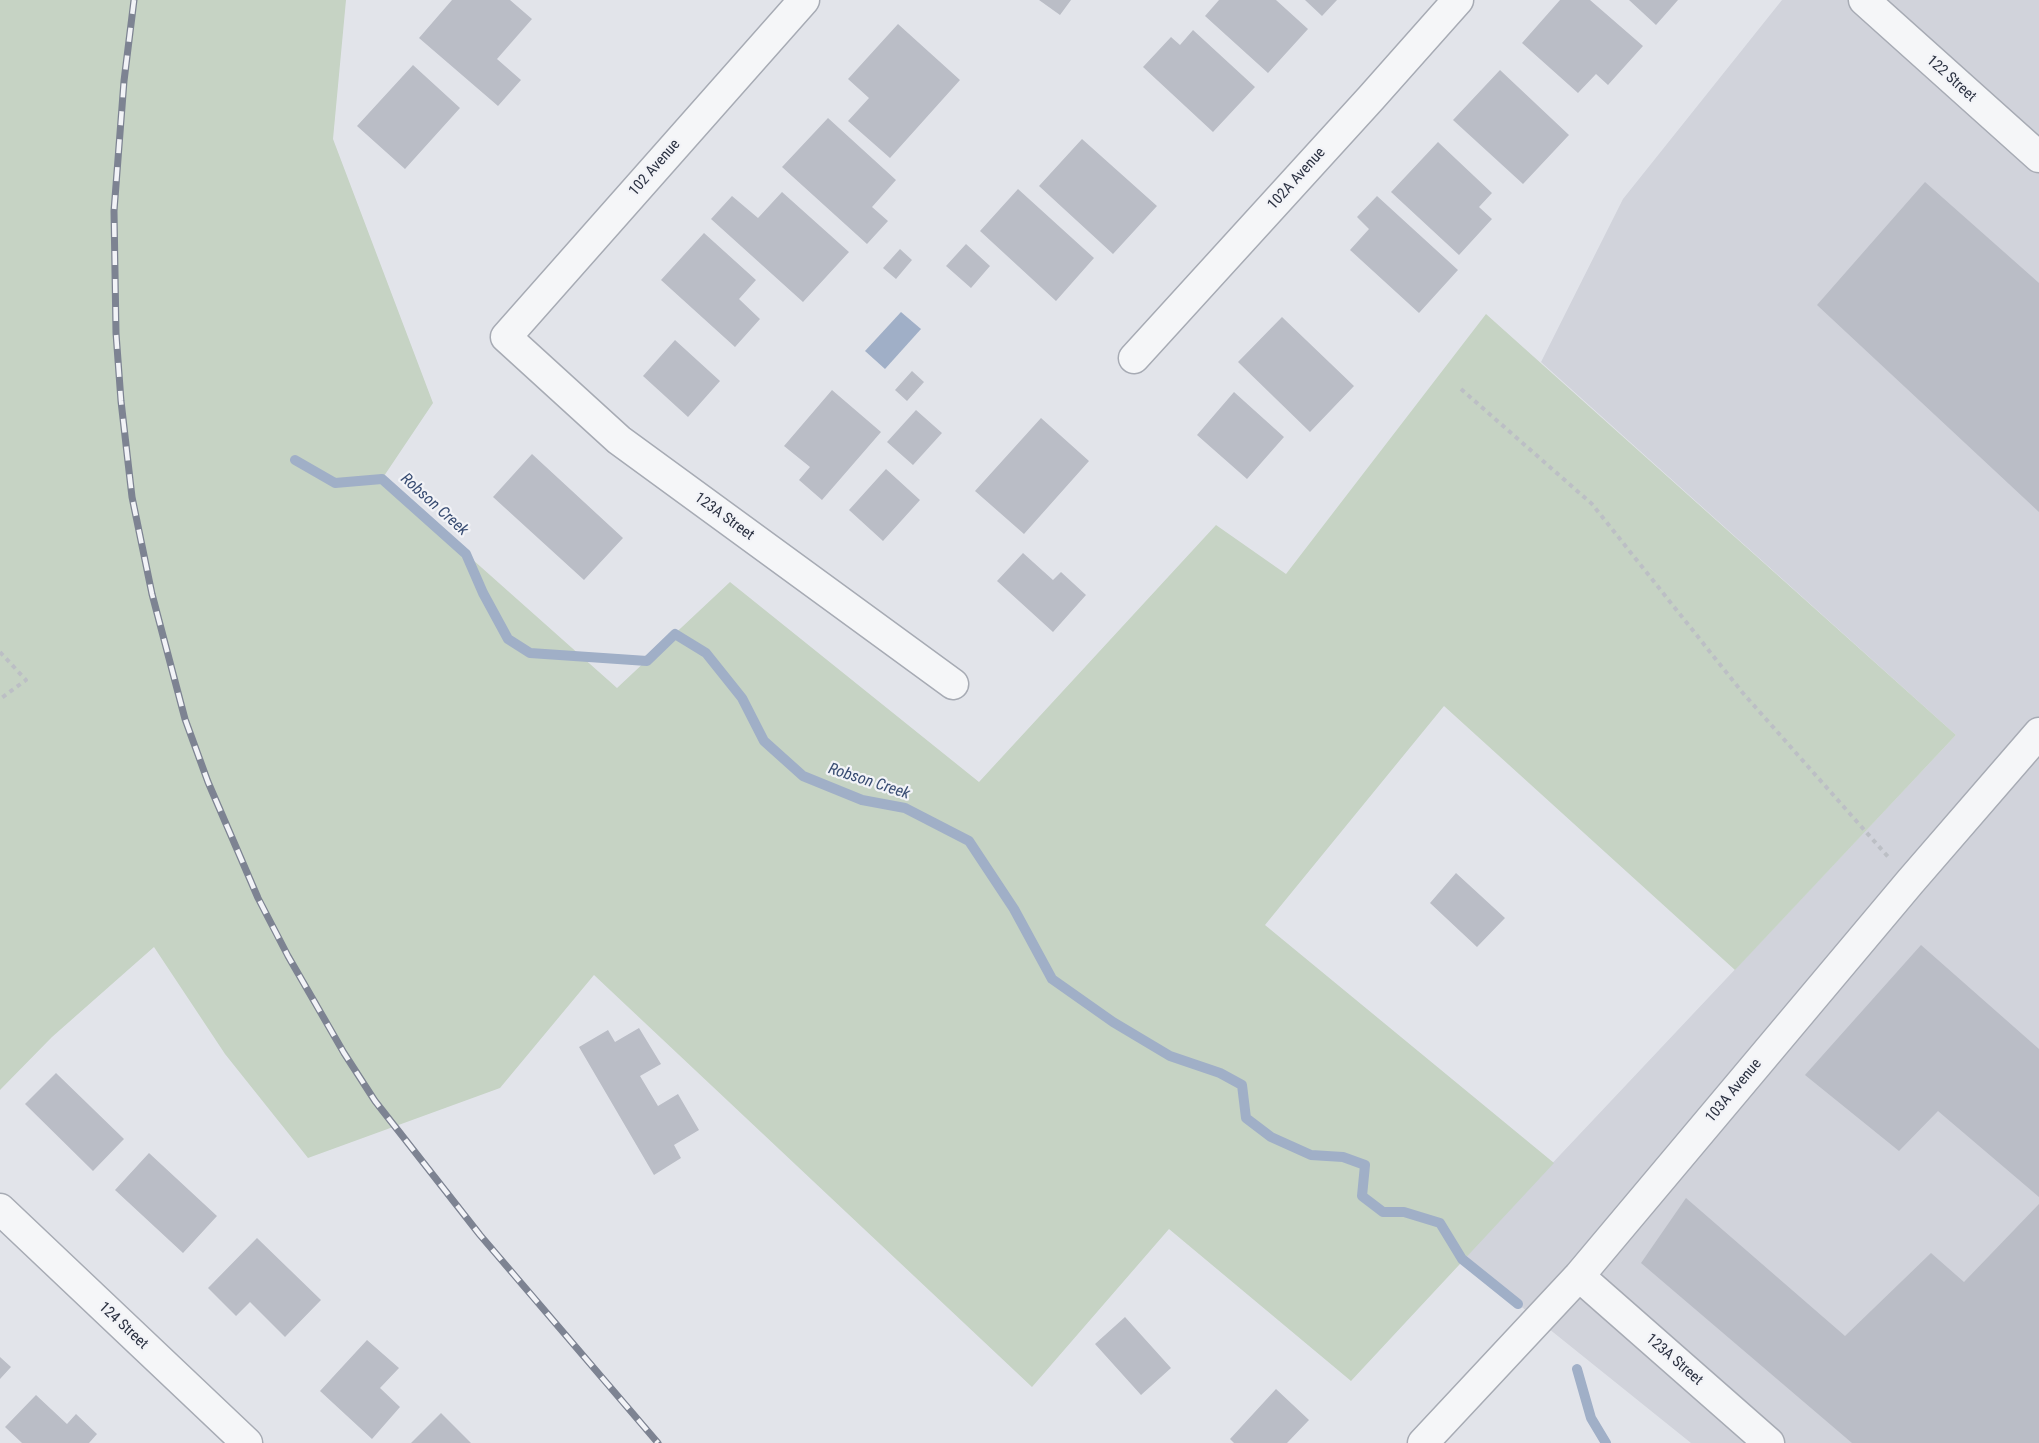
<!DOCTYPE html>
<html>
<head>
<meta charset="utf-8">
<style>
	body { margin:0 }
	canvas { display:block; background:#e2e4ea }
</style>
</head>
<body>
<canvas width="2039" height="1443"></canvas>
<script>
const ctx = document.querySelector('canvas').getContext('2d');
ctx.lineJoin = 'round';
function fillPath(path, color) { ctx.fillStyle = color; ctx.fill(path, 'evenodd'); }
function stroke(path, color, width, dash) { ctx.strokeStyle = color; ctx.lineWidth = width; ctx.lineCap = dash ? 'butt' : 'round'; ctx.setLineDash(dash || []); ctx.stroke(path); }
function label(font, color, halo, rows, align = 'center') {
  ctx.font = font + ' "Roboto Condensed",sans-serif'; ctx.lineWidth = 4.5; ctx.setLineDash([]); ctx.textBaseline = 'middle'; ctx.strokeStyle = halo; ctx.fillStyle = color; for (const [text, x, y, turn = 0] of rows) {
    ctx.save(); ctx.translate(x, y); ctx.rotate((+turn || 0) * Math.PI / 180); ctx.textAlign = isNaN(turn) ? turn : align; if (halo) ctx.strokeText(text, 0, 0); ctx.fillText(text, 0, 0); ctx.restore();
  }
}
const built = new Path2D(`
	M1782 0H2039V1443H1691L1462 1259 1956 735 1541 362 1623 199Z`);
const green = new Path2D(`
	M0 0H346L333 139 433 403 382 479 617 688 730 582 979 782 1216 525 1286 574 1486 314 1956 735 1735 970 1444 706 1265 925 1554 1163 1351 1381 1169 1229 1032 1387 594 975 500 1088 308 1158 225 1054 154 947 52 1037 0 1090Z`);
const water = new Path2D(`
	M901 312 921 329 885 369 865 351Z`);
const stream = new Path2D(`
	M295 460 335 483 382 479 466 554 483 593 508 639 530 653 647 661 675 634 706 653 742 698 764 741 803 776 862 800 905 808 969 841 1014 909 1052 979 1113 1022 1170 1056 1220 1073 1242 1085 1246 1118 1271 1137 1311 1155 1343 1157 1365 1165 1362 1196 1383 1212H1404L1440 1223 1462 1259 1518 1304
	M1577 1369 1591 1418 1606 1443`);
const building = new Path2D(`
	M452 0H510L532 19 497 59 521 80 498 106 419 38Z
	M1039 0H1071L1060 15Z
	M1219 0H1276L1308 29 1268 73 1205 16Z
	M1305 0H1337L1322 16Z
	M1560 0H1590L1643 46 1608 85 1596 74 1578 93 1522 43Z
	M1629 0H1678L1656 25Z
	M898 24 960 80 890 158 848 121 869 98 848 79Z
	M1193 30 1255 87 1213 132 1143 67 1171 37 1180 45Z
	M413 65 460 108 405 169 357 126Z
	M1500 70 1569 135 1523 184 1453 120Z
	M828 118 896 180 872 207 888 221 867 244 782 167Z
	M1082 139 1157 206 1113 254 1039 186Z
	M1438 142 1492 193 1479 207 1492 219 1459 255 1391 192Z
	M1925 182 2039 283V512L1817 305Z
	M1018 189 1094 258 1056 301 980 231Z
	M782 192 849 252 803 302 711 219 732 196 758 218Z
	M1377 196 1458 270 1419 313 1350 250 1369 229 1357 217Z
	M704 233 756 280 739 299 760 319 735 347 661 280Z
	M966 244 990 266 971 288 946 266Z
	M900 249 912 260 896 279 883 268Z
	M1282 317 1354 386 1310 432 1238 362Z
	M675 340 720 381 688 417 643 376Z
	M912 371 924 382 907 401 895 390Z
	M832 390 881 432 822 500 799 480 810 467 784 446Z
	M1234 392 1284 437 1247 479 1197 435Z
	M916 410 942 433 913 465 887 442Z
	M1041 418 1089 461 1024 534 975 491Z
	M532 454 623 538 584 580 493 497Z
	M886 469 920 500 883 541 849 510Z
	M1023 553 1053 580 1061 572 1086 595 1053 632 997 581Z
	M1456 873 1505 918 1477 947 1430 903Z
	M1921 945 2039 1049V1197L1938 1111 1899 1151 1805 1075Z
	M639 1028 661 1064 640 1076 658 1106 678 1094 699 1130 674 1145 681 1158 654 1175 579 1047 608 1030 615 1042Z
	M56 1073 124 1139 93 1171 25 1104Z
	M149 1153 217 1216 183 1253 115 1190Z
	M1686 1198 1845 1336 1931 1253 1964 1282 2039 1204V1443H1852L1641 1263Z
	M257 1238 321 1300 285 1337 250 1302 236 1316 208 1288Z
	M1125 1317 1171 1368 1141 1395 1095 1344Z
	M367 1340 399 1368 380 1388 400 1407 372 1439 320 1391Z
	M0 1357 11 1367 0 1379Z
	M1276 1389 1309 1420 1287 1443H1234L1230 1439Z
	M36 1395 67 1424 76 1414 97 1434 89 1443H22L5 1427Z
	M441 1413 471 1443H411Z`);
const path = new Path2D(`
	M1461 389 1592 504 1742 692 1890 859
	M0 652 26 680 0 699`);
const minor = new Path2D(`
	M804 0 506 337 619 440 953 684
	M1864 0 2039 157
	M1134 358 1371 98 1458 0
	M0 1209 247 1443
	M1579 1276 1769 1443
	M1423 1443 1579 1276 1910 882 2039 733`);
const rail = new Path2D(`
	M134 0 124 81 114 211 116 333 121 401 132 497 152 594 185 719 208 782 258 898 288 956 344 1053 375 1101 480 1235 658 1443`);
const streetNames = [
	["122 Street",1951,79,42],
	["102 Avenue",655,168,-49],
	["102A Avenue",1297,179,-48],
	["123A Street",724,517,36],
	["103A Avenue",1734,1091,-50],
	["124 Street",123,1326,43],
	["123A Street",1674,1360,41]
];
const waterNames = [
	["Robson Creek",434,505,42],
	["Robson Creek",869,782,18]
];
fillPath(built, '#d1d3db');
fillPath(green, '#c6d3c4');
fillPath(water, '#a0afc7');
stroke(stream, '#a0afc7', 10);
fillPath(building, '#babdc6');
stroke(minor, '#a7abb4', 33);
stroke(path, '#bcbfc5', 4, [4.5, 4.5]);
stroke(minor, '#f5f6f8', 30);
stroke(rail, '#7d8392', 7);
stroke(rail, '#f2f3f7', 4.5, [14]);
label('15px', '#2b3141', '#f2f3f7', streetNames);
label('italic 16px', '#384c72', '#f2f3f7', waterNames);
</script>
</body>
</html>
